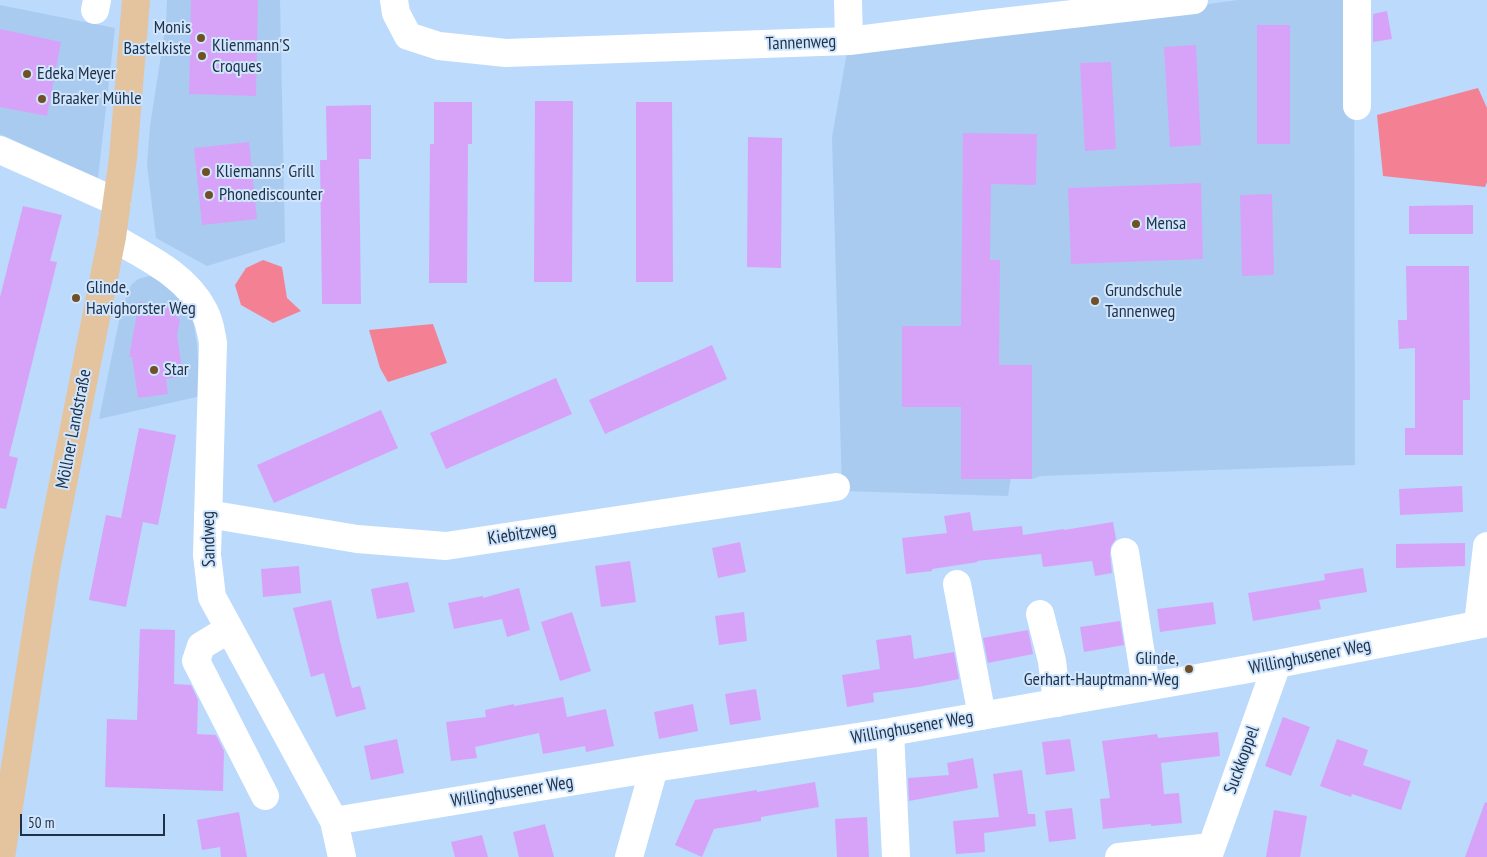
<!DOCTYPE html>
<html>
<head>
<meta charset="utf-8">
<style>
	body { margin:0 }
	#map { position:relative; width:1487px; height:857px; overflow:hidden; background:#bbdafc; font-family:"PT Sans Narrow",sans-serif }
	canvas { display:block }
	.scale { position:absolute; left:20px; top:814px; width:145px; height:22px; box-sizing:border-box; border:2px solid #1d3248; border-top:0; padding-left:6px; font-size:15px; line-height:18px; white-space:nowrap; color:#1d3248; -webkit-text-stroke:4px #d1e6fd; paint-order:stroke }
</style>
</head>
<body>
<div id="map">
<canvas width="1487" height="857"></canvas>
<div class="scale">50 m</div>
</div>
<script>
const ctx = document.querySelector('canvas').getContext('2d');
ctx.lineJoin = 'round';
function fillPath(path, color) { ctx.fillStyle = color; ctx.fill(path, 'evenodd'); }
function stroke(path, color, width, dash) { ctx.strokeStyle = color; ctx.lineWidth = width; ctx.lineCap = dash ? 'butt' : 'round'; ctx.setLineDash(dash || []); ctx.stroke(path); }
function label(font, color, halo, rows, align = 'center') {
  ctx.font = font + ' "PT Sans Narrow",sans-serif'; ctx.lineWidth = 4; ctx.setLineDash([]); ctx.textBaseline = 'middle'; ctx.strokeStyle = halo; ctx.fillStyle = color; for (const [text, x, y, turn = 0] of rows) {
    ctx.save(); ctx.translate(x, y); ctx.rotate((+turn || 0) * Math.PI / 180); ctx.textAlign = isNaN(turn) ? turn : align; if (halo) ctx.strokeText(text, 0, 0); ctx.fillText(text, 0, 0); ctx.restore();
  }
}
const built = new Path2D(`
	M167 0H280L285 242 207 266 156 238 147 165 150 126 166 23Z
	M1238 0H1354L1355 465 1041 476 1032 479 1011 477 1008 496 842 491 832 137 849 41 1133 14Z
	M0 5 115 28 98 178 0 134Z
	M149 276 164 282 181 298 194 325 197 345 201 396 99 419 121 311 131 285 138 279Z`);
const green = new Path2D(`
	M1478 88 1487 108V182L1485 187 1383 176 1377 115Z
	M263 260 282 267 287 298 301 311 273 323 241 305 235 285 246 268Z
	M433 324 447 363 388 382 380 368 369 330Z`);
const building = new Path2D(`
	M191 0H258L256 96 189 94Z
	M1387 11 1392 39 1373 42V14Z
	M1257 25H1290V144H1257Z
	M0 29 61 42 47 116 0 107Z
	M1196 45 1201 145 1170 147 1164 47Z
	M1111 62 1116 149 1085 151 1080 63Z
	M535 101H573L572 282H534Z
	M434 102H472V144H468L467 283H429L430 144H434Z
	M636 102H672L673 282H636Z
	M371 105V159H359L361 304H322L320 160H327L326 106Z
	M963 133 1037 134 1036 185 991 184 990 260H1000L999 365H1032V479H961V407H902V326H961Z
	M748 137 782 138 781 268 747 267Z
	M249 142 257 219 202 225 194 148Z
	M1201 183 1203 259 1071 264 1068 188Z
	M1272 194 1274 275 1242 276 1240 195Z
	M1473 205V234H1409V206Z
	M23 206 62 215 50 261 57 262 9 456 18 458 6 509 0 508V297Z
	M1406 266H1469L1470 400H1463V455H1405V428H1415V348L1399 349 1398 320H1407Z
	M139 302 168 307 180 320 177 335 183 376 166 379 168 394 138 398 132 357H129Z
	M712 345 727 379 605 434 589 400Z
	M556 378 572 414 446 469 430 433Z
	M381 410 398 448 274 503 257 465Z
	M139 428 176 435 158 525 143 522 126 607 89 600 106 515 121 518Z
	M1462 486 1463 512 1400 515 1399 489Z
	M970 512 973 531 1022 526 1023 535 1064 529V530L1113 522 1116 539 1111 546 1110 554 1112 573 1095 576 1092 561 1043 567 1041 554 977 561 978 562 932 569V571L906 574 902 538 947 533 944 516Z
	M740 542 746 572 718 578 712 548Z
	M1465 543V566L1396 568V544Z
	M630 561 636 602 601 607 595 566Z
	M299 566 301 593 263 597 261 569Z
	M1363 568 1367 592 1319 600 1321 609 1253 621 1248 593 1325 580 1324 574Z
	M408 582 415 612 377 619 371 589Z
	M519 588 530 630 507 637 502 619 454 629 448 603 483 596V598Z
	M331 600 340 641 352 688 360 686 366 709 336 717 324 673 311 677 293 608Z
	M1213 602 1216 624 1160 632 1157 609Z
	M572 612 591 671 560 681 541 622Z
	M744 612 747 641 719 645 715 616Z
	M1120 621 1124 645 1084 652 1080 627Z
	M140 629 175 630 174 684 191 685 198 700 197 734 216 735 224 751 223 791 105 787 107 719 137 720Z
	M1028 630 1033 654 988 663 983 638Z
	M911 635 914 659 954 652 959 679 918 687 873 693 874 702 847 707 842 675 880 669 876 640Z
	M756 689 761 720 730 725 725 694Z
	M563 697 567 717 606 709 614 746 586 752 585 746 543 754 539 733 475 747 477 758 451 761 446 722 486 717 485 710 514 704V706Z
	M693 704 698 731 659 739 654 712Z
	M1283 717 1310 727 1291 776 1265 766Z
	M1218 732 1220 756 1161 763 1164 794 1179 793 1182 823 1151 826V824L1103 829 1100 799 1110 798 1102 741 1157 734 1158 738Z
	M397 739 404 773 371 780 364 746Z
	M1070 739 1075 771 1046 775 1042 742Z
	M1337 739 1368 750 1363 765 1411 781 1401 810 1352 794 1351 797 1320 786Z
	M973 758 978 788 909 801 908 778 949 775 947 763Z
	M1022 770 1028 814H1035L1036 826 984 833 985 852 956 854 953 821 999 817 993 774Z
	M815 782 819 807 761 817V821L714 829 702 857 675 845 695 800 757 790V792Z
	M1485 802 1487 803V857H1465Z
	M1072 808 1076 839 1049 842 1045 811Z
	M1274 810 1307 816 1300 857H1266Z
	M239 812 247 857H221L220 847 202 850 197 820Z
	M867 817 869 857H837L835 819Z
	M545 824 554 857H519L513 832Z
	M482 835 488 857H455L451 842Z`);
const minor = new Path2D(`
	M394 0 396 13 408 36 439 46 506 53 849 41 985 24 1194 0
	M848 0 849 41
	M1357 0V106
	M95 10 97 0
	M0 150 117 202
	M112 237C144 256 185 274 203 309 209 319 211 331 213 343L207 555 212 597 334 821 342 857
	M208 514 357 539 446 546 836 487
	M1125 552 1146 687
	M957 584 982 716
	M1040 614 1052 661 1057 703
	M1478 624 1487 546
	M229 629 201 646 196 661 265 796
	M890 732 896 857
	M334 821 654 768 890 732 1277 664 1487 623
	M629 857 654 768
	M1119 857 1211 847
	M1208 857 1277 664`);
const major = new Path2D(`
	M1 857 46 569 112 237 123 158 136 0`);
const markers = [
	[201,38,5,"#705026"],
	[202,56,5,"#705026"],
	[27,74,5,"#705026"],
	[42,99,5,"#705026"],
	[206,172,5,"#705026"],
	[209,195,5,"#705026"],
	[1136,224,5,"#705026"],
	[76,298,5,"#705026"],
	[1095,301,5,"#705026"],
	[154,370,5,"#705026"],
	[1189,669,5,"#705026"]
];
const poiNames = [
	["Monis",191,28,"right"],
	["Bastelkiste",191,49,"right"],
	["Klienmann'S",212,46],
	["Croques",212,67],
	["Edeka Meyer",37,74],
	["Braaker Mühle",52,99],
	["Kliemanns' Grill",216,172],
	["Phonediscounter",219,195],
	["Mensa",1146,224],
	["Glinde,",86,288],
	["Havighorster Weg",86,309],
	["Grundschule",1105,291],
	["Tannenweg",1105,312],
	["Star",164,370],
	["Glinde,",1179,659,"right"],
	["Gerhart-Hauptmann-Weg",1179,680,"right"]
];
const streetNames = [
	["Tannenweg",801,43,-2],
	["Möllner Landstraße",74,429,-79],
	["Kiebitzweg",522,534,-9],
	["Sandweg",209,539,-91],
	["Willinghusener Weg",1310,657,-11],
	["Willinghusener Weg",912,728,-10],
	["Suckkoppel",1242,760,-70],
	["Willinghusener Weg",512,792,-9]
];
fillPath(built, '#aacbf0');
fillPath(green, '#f48193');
fillPath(building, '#d7a3f9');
stroke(minor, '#fff', 28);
stroke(major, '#e3c49e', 28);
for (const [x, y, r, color] of markers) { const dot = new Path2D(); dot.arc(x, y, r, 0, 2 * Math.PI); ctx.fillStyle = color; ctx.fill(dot); stroke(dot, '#d1e6fd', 2); }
label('18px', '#1d3248', '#d1e6fd', poiNames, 'left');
label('18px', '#1d3248', '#d1e6fd', streetNames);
</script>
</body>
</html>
